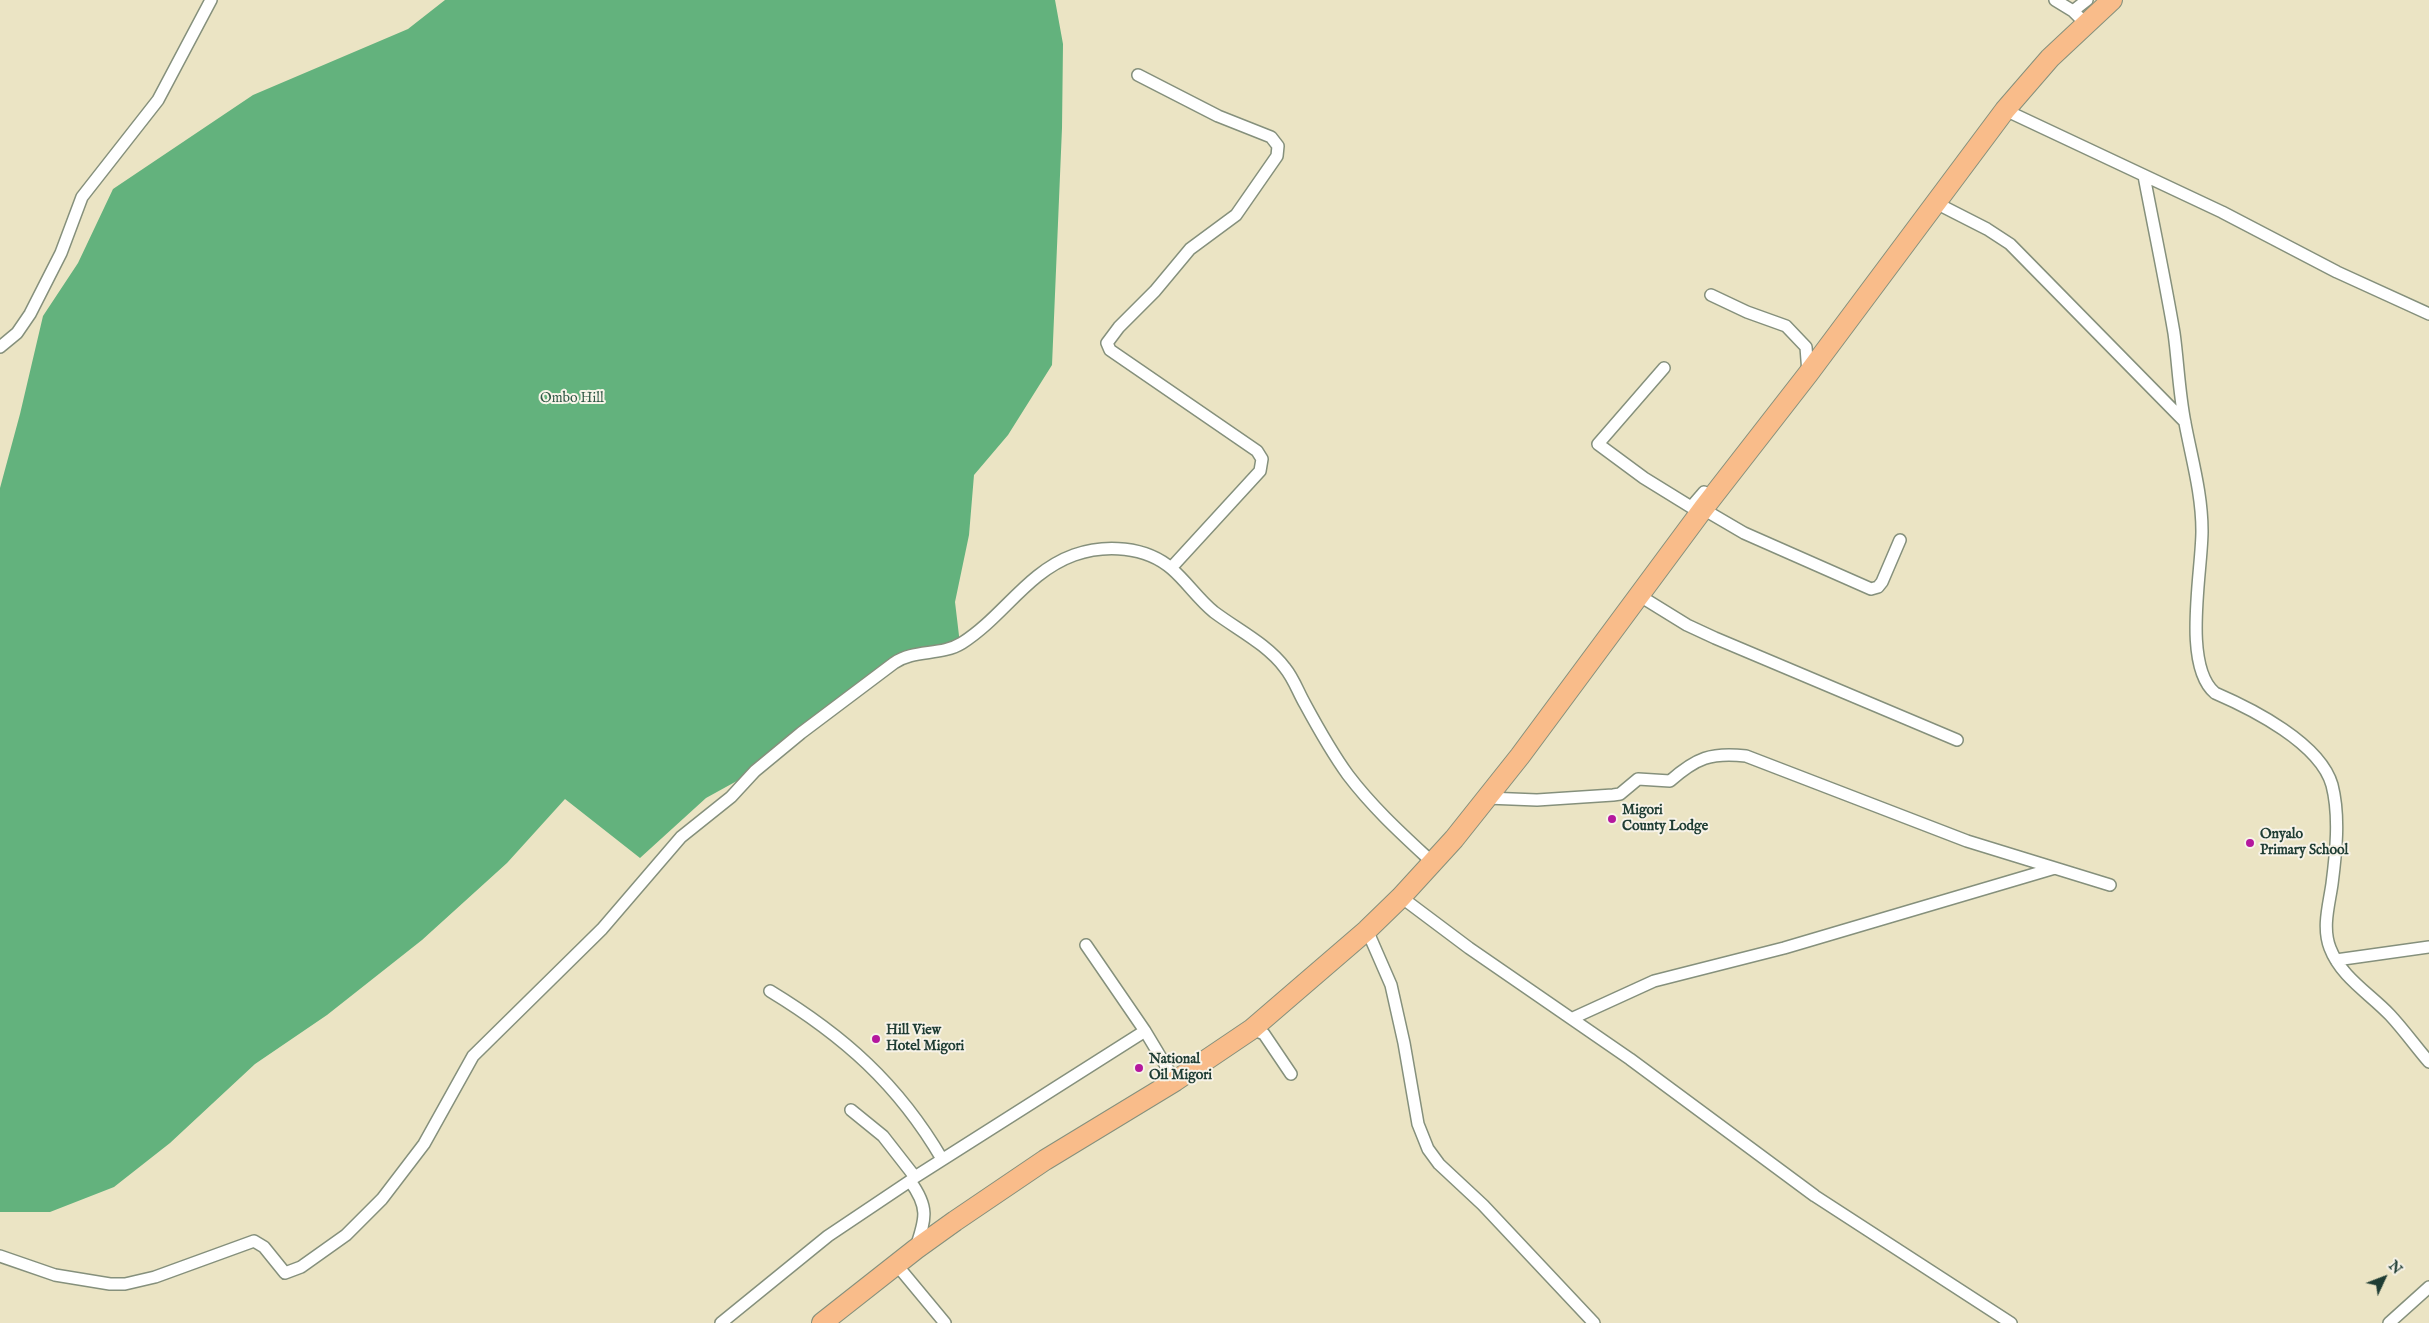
<!DOCTYPE html>
<html>
<head>
<meta charset="utf-8">
<style>
	body { margin:0 }
	#map { position:relative; width:2429px; height:1323px; overflow:hidden; background:#ebe4c4; font-family:"IM FELL English",serif }
	canvas { display:block }
	.north { position:absolute; left:2359px; top:1253px; width:50px; height:50px; -webkit-text-stroke:4px #f7f3e8; paint-order:stroke; rotate:47deg; font-size:14px; font-weight:700; line-height:20px; text-align:center; color:#1f3d34 }
	.north::after { content:''; display:block; margin:auto; width:18px; height:22px; background:#1f3d34; clip-path:polygon(50% 0,100% 100%,50% 72%,0 100%) }
</style>
</head>
<body>
<div id="map">
<canvas width="2429" height="1323"></canvas>
<div class="north">N</div>
</div>
<script>
const ctx = document.querySelector('canvas').getContext('2d');
ctx.lineJoin = 'round';
function fillPath(path, color) { ctx.fillStyle = color; ctx.fill(path, 'evenodd'); }
function stroke(path, color, width, dash) { ctx.strokeStyle = color; ctx.lineWidth = width; ctx.lineCap = dash ? 'butt' : 'round'; ctx.setLineDash(dash || []); ctx.stroke(path); }
function label(font, color, halo, rows, align = 'center') {
  ctx.font = font + ' "IM FELL English",serif'; ctx.lineWidth = 4; ctx.setLineDash([]); ctx.textBaseline = 'middle'; ctx.strokeStyle = halo; ctx.fillStyle = color; for (const [text, x, y, turn = 0] of rows) {
    ctx.save(); ctx.translate(x, y); ctx.rotate((+turn || 0) * Math.PI / 180); ctx.textAlign = isNaN(turn) ? turn : align; if (halo) ctx.strokeText(text, 0, 0); ctx.fillText(text, 0, 0); ctx.restore();
  }
}
const forest = new Path2D(`
	M445 0H1055L1063 44 1062 128 1052 365 1008 435 974 475 969 535 955 602 960 644 916 654 836 706 755 771 706 798 640 858 565 799 507 863 422 940 327 1015 255 1064 170 1143 114 1187 50 1212H0V488L20 414 43 316 78 263 113 189 253 95 408 29Z`);
const street = new Path2D(`
	M2055 0 2073 11 2085 23
	M2073 11 2087 0
	M1138 75 1218 116 1271 137 1278 146 1277 156 1236 215 1190 249 1155 291 1119 327 1107 343 1110 350 1257 451 1262 459 1260 471 1171 568
	M2005 110 2222 212 2337 272 2429 314
	M2144 176C2154 228 2165 280 2174 333 2178 362 2179 393 2185 423 2192 460 2202 494 2202 531 2202 572 2182 665 2215 693 2252 709 2320 743 2332 785 2340 816 2336 853 2332 884 2329 905 2322 927 2330 948 2341 977 2369 993 2390 1015 2404 1030 2416 1047 2429 1062
	M1936 203 1987 229 2010 244 2185 422
	M1711 295 1747 312 1786 326 1806 347 1808 373
	M0 347 17 333 30 314 61 253 82 197 158 100 211 0
	M1664 368 1598 444 1644 478 1691 507 1704 492
	M1703 509 1744 533 1871 589 1878 587 1882 582 1900 540
	M1640 596 1687 625 1715 638 1957 740
	M1487 798 1537 800 1613 795 1620 794 1638 779 1670 781C1696 758 1711 752 1746 756L1967 841 2110 885
	M1401 897 1469 948 1630 1059 1815 1196 2011 1323
	M1367 930 1391 985 1404 1043 1418 1124 1428 1149 1439 1164 1483 1205 1594 1323
	M2336 960 2429 947
	M770 991C844 1036 898 1084 942 1159
	M1573 1018 1654 981 1784 948 2055 868
	M1252 1029 1264 1034 1291 1074
	M1145 1031 1175 1081
	M851 1110 883 1136 915 1177 910 1181C929 1207 926 1218 916 1247
	M915 1177 1145 1031 1086 945
	M0 1256 55 1275 110 1284H125L155 1277 254 1241 264 1247 285 1273 301 1267 346 1235 382 1199 424 1144 473 1056 602 929 681 837 731 797 755 771 801 733 894 663C914 649 941 656 962 643 1003 617 1027 572 1074 555 1105 544 1146 546 1172 569 1187 582 1198 599 1214 612 1238 630 1267 644 1285 668 1294 679 1298 692 1305 704 1318 728 1332 753 1348 775 1373 808 1403 835 1432 862
	M896 1264 945 1323
	M721 1323 828 1236 910 1181
	M2389 1323 2429 1287`);
const highway = new Path2D(`
	M822 1323 916 1249 955 1221 1045 1160 1175 1081 1252 1029 1367 930 1401 897 1454 839 1520 756 1703 509 1808 374 2005 110 2050 58 2112 0`);
const markers = [
	[1612,819,5,"#b5179e"],
	[2250,843,5,"#b5179e"],
	[876,1039,5,"#b5179e"],
	[1139,1068,5,"#b5179e"]
];
const parkNames = [
	["Ombo Hill",572,399]
];
const poiNames = [
	["Migori",1622,811],
	["County Lodge",1622,827],
	["Onyalo",2260,835],
	["Primary School",2260,851],
	["Hill View",886,1031],
	["Hotel Migori",886,1047],
	["National",1149,1060],
	["Oil Migori",1149,1076]
];
fillPath(forest, '#63b27d');
stroke(street, '#85907c', 14);
stroke(highway, '#85907c', 22);
stroke(street, '#fff', 11);
stroke(highway, '#f9bc8a', 20);
for (const [x, y, r, color] of markers) { const dot = new Path2D(); dot.arc(x, y, r, 0, 2 * Math.PI); ctx.fillStyle = color; ctx.fill(dot); stroke(dot, '#f7f3e8', 2); }
label('14px', '#315a47', '#f7f3e8', parkNames);
label('bold 14px', '#1f3d34', '#f7f3e8', poiNames, 'left');
</script>
</body>
</html>
